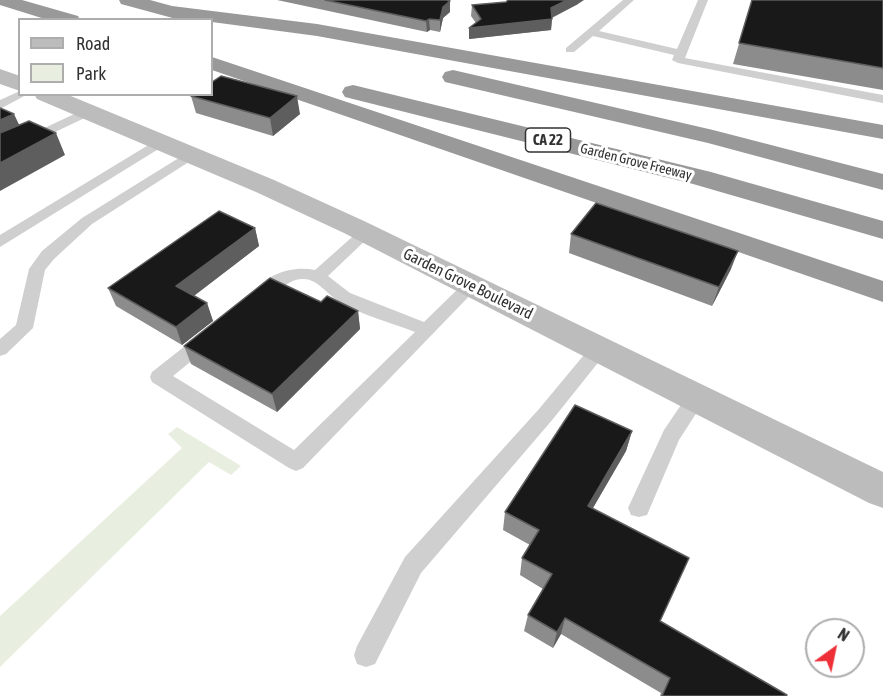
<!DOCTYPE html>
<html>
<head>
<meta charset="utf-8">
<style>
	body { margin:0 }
	#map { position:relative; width:883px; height:696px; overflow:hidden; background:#fff; font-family:"Asap Condensed",sans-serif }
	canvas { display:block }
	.legend { position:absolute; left:18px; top:18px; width:195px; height:78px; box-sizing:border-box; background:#fff; border:2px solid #adadad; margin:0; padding:8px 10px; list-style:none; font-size:18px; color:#323232 }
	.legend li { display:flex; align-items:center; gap:12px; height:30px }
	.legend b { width:30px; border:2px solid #adadad }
	.north { position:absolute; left:805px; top:618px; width:60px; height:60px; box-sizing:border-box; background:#fff; border:2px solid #adadad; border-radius:50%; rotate:33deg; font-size:16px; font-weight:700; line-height:24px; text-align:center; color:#323232 }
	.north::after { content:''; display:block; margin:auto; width:21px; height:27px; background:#ee2f38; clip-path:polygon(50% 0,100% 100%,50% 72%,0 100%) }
</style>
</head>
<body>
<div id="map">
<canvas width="883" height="696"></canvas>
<ul class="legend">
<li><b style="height:8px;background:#bcbcbc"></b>Road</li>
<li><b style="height:16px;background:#e8efe0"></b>Park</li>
</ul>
<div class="north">N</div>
</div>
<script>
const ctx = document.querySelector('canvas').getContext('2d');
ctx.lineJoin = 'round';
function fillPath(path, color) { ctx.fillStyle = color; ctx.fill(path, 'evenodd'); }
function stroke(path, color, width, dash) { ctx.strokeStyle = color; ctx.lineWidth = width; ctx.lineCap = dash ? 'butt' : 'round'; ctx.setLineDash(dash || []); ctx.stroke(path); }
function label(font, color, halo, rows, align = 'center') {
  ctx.font = font + ' "Asap Condensed",sans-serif'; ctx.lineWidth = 6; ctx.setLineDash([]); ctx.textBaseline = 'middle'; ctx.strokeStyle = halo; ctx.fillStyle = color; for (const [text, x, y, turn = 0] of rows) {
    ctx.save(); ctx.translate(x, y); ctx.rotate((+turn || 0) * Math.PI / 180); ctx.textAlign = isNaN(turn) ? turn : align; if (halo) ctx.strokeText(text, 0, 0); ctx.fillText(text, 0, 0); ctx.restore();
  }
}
const green = new Path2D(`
	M177 427 241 466 231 475 209 462 0 667V616L182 448 168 434Z`);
const lane = new Path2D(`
	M623 0H634L599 31 677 49 698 0H708L685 58 883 95V103L678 63 672 60 674 55 593 36 574 52H566V48Z
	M20 91V94H28L0 109V100Z
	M87 108 93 112 91 115 0 158V149Z
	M160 138 167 142 165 145 0 247V235Z
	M190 151 195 152 197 155 195 158 92 224 54 259 45 270 33 328 6 354 0 356V339L16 325 29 269 42 251 82 218Z
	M365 228 370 230 373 233 370 236 328 276 350 293 424 322 465 282H477L479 286 303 468 296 471 289 468 152 382 150 377 152 372 199 335 205 334 211 335 214 340 211 345 173 376 294 450 415 332C392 323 355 313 337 300 325 292 316 278 302 279 283 279 271 305 253 300L251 296C264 275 291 265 315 270L360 230Z
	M599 342 605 344 608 349 605 354 553 419 421 573 375 664 366 667 357 664 354 655 357 646 405 557 539 409 593 344Z
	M696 391 703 393 706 398 679 440 647 515 639 517 631 515 628 508 664 430 689 393Z`);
const secondary = new Path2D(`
	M0 69 20 76V91L0 84Z
	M34 94H66L274 180 364 221 883 472V508L869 503 344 233 256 192 37 99Z`);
const highway = new Path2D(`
	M0 0H22L78 16 80 20H48L0 5Z
	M119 0H150L172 6 317 24 883 125V139L317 36 212 22V20H180L121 4Z
	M212 57 883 281V302L212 70Z
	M453 70 713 130 883 174V190L708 143 445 82 442 77 445 72Z
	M353 85 711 172 883 221V239L693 184 345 97 342 92 345 87Z`);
const wall = new Path2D(`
	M277 0H446L450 1V12L443 18 440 32 430 30 427 32Z
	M752 0H883V90L733 64Z
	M506 2 578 4 552 18 551 30 469 39 476 23 471 16 472 5Z
	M191 96 300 114 273 136 196 113Z
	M255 228 259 246 194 296 207 303 213 321 182 345 116 306 108 288Z
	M571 234 731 269 712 306 569 253Z
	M321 302 358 311 360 329 277 412 191 364 184 346Z
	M632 431 626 451 593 508 660 621 786 696H660L661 693 561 634 553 648 524 631 528 615 543 589 520 575 522 558 530 545 503 530 505 512Z`);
const shadedWall = new Path2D(`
	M567 0H584L578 4 549 19 551 8Z
	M450 1V12L443 18 440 32V20L443 7Z
	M429 19 430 30 427 32 426 21Z
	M552 19 551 30 469 39V28Z
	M297 96 300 114 273 136 270 118Z
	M14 114 24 135 0 147V120Z
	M56 133 65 155 0 191V163Z
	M255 228 259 246 183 304 176 286Z
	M738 251 731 269 712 306 719 287Z
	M207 303 213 321 182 345 176 327Z
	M358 311 360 329 277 412 272 394Z
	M632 431 626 451 583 525 588 506Z
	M565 618 561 634 553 648 557 632Z`);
const building = new Path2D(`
	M325 0H446L450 1 443 7 440 20 429 19 426 21Z
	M508 0H567L551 8 552 19 469 28 481 19 472 5 506 2Z
	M752 0H883V68L739 43Z
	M221 76 297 96 270 118 191 96 194 94H212V82Z
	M0 108 14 114 0 120Z
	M29 121 56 133 0 163V133Z
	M596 203 738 251 719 287 571 234Z
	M219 211 255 228 176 286 207 303 176 327 108 288Z
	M270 278 321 302 327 296 358 311 272 394 184 346Z
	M575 405 632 431 588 506 689 558 660 621 787 695 786 696H662L670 678 565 618 557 632 528 615 552 574 522 558 539 530 505 512Z`);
const farStreetnames = [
	["Garden Grove Freeway",636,162,14]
];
const shields = [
	[548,140,45]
];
const shieldNames = [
	["CA 22",548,140]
];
const streetNames = [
	["Garden Grove Boulevard",468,284,26]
];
fillPath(green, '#e8efe0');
fillPath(lane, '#cfcfcf');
fillPath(secondary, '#bcbcbc');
fillPath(highway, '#999');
fillPath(wall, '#8c8c8c');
fillPath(shadedWall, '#5e5e5e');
fillPath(building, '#191919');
stroke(building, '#5e5e5e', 1.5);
label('14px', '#323232', '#fff', farStreetnames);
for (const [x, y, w] of shields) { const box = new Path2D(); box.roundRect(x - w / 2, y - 12, w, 24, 4.5); ctx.fillStyle = '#fff'; ctx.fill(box); stroke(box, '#323232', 1.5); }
label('bold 15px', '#323232', null, shieldNames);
label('16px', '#323232', '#fff', streetNames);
</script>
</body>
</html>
